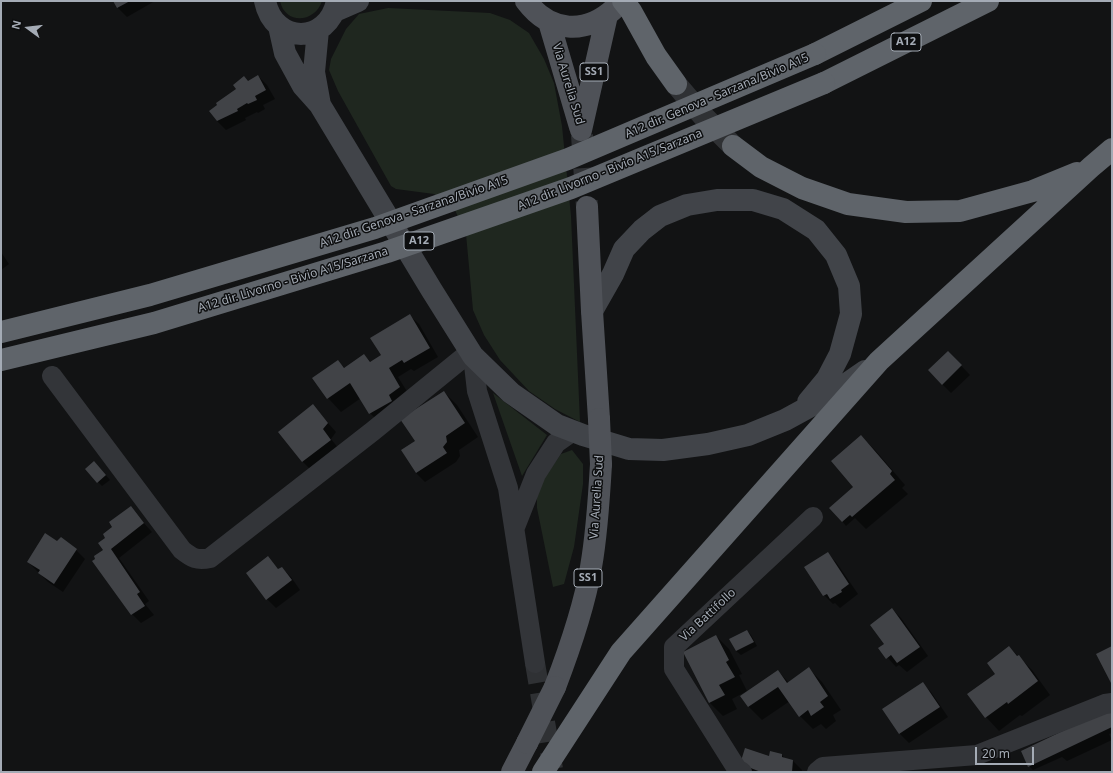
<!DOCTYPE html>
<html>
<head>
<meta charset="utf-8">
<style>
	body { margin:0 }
	#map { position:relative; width:1113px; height:773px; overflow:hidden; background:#121314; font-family:"Noto Sans",sans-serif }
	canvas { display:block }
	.frame { position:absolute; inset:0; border:2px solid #a4abb5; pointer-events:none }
	.north { position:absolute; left:8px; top:8px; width:40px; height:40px; -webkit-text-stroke:3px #0d0e0f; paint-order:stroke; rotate:285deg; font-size:11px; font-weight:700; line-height:16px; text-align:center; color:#a4abb5 }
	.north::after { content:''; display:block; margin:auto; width:14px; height:18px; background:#a4abb5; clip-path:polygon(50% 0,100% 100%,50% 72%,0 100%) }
	.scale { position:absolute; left:975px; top:747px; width:59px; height:18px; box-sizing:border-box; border:2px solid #a4abb5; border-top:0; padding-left:5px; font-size:12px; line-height:14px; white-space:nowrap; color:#a4abb5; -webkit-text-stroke:3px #0d0e0f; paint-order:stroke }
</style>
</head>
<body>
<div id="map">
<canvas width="1113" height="773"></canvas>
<div class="frame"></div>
<div class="north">N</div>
<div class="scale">20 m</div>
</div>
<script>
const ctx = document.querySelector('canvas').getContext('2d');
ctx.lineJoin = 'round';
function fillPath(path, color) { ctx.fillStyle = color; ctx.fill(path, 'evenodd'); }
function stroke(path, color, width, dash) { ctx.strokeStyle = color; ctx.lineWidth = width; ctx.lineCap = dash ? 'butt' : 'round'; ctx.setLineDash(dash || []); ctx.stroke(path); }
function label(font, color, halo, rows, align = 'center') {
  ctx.font = font + ' "Noto Sans",sans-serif'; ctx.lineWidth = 3; ctx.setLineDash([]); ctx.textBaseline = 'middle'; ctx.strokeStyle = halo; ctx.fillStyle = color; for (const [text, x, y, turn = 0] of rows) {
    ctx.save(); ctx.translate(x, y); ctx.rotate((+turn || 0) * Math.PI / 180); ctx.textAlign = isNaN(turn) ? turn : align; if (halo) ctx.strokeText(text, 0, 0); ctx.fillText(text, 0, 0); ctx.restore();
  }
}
const green = new Path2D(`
	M280 1H322C315 23 285 25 280 1Z
	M388 8 490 13 510 20 529 33 544 59 554 83 562 126 571 216 580 422 555 409 529 391 500 360 484 335 473 310 466 234 454 208 434 194 396 189 391 186 338 91 329 70 331 59 346 29 359 14Z
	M493 393 547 435 522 476Z
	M572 450 583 464V484L574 547 564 584 553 587 537 508V495L545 477 561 454Z`);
const shadow = new Path2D(`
	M114 1H155L127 17 118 8Z
	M258 76 267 85 275 99 263 105 265 109 258 113 257 112 245 118 246 120 226 130 217 121 248 82Z
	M1 252 9 264 1 270Z
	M410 316 419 324 438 357 414 371 411 369 398 377 413 401 403 407 395 400 400 410 379 422 370 413 361 398 341 412 328 398 314 378 338 362 345 368 364 355 371 362 380 356Z
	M948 352 970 375 951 393 929 371Z
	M444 392 457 405 478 437 459 450 460 456 456 462 425 482 416 473 402 451 416 442Z
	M313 406 336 432 331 439 339 449 311 470 302 461Z
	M861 436 875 450 905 485 902 488 908 494 866 529 855 518 846 526 842 521 855 487Z
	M98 466 110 480 102 486 98 482Z
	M130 508 152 532 119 558 149 601 145 604 154 615 141 623 132 614 104 550 107 538Z
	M58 543 76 550 85 559 63 592 48 582 28 562Z
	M827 553 836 562 858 594 840 608 835 603 833 604 824 595Z
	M268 558 279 570 282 568 291 577 300 590 276 608 267 599 247 573Z
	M892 609 901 618 928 656 907 672 899 665 896 667 880 649 886 645Z
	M747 631 751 635 757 646 741 655 736 651Z
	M716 636 729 649 742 674 739 675 747 691 732 699 737 709 723 716 710 703 684 653Z
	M1009 647 1032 670 1050 695 1022 716 1020 715 999 731 986 717 996 674Z
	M809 669 822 682 841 710 833 715 836 721 826 729 821 724 813 729 800 716 790 701 762 720 749 707 742 697 778 671 789 683Z
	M922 683 931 692 948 717 909 743 900 734 884 709Z
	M1112 712V733L1109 734 1112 740 1067 761 1062 757 1033 770 1029 766Z
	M782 755 785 759 793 761 802 770V772H749L741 764 769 757Z`);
const building = new Path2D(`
	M113 1H130L117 8Z
	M258 75 266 90 255 96 257 100 248 104 247 103 237 109 238 111 217 121 209 111 217 105 216 103 236 89 233 85 244 76 248 81Z
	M410 314 430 348 404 363 402 360 389 368 400 387 389 395 392 401 369 414 350 383 327 399 312 378 338 360 344 368 364 354 370 362 381 355 370 338Z
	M948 351 962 365 942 385 928 370Z
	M444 391 465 423 446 436 447 442 443 447 447 453 416 473 401 450 415 441 400 419Z
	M313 404 328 423 323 429 331 440 302 462 278 432Z
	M861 435 892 471 890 474 895 480 852 517 850 515 842 522 829 508 853 487 831 461Z
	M94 461 106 475 97 483 85 469Z
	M131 506 144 523 111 549 140 592 137 594 145 606 131 615 92 561 95 559 94 556 103 550 98 543 105 538 103 534 112 527 109 522Z
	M45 533 57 541 61 537 77 549 54 584 38 573 40 570 27 562Z
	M828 552 849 584 841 590 842 592 830 599 827 594 823 596 804 567Z
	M268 556 278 569 282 567 292 580 266 600 246 573Z
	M892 608 920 647 897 663 891 655 886 659 878 648 884 644 870 625Z
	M747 630 754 642 736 651 729 639Z
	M716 635 729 660 726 662 735 677 719 685 725 695 709 703 683 652Z
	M1009 646 1017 656 1019 655 1038 681 1008 704 1007 702 985 718 967 694 995 674 987 663Z
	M1112 646V682L1111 683 1096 654Z
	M809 667 828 696 820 702 824 707 811 716 808 710 799 717 778 687 748 707 740 696 778 670 787 683Z
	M923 682 940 707 899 734 882 709Z
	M1112 711V727L1028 767 1021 751 1096 715Z
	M745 748 769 756 770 751 782 754V757L793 760 792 772H761L740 764Z`);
const minorTunnel = new Path2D(`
	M535 663 553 769`);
const primaryTunnel = new Path2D(`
	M582 135 587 207`);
const motorwayTunnel = new Path2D(`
	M676 84 704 117 733 146`);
const minor = new Path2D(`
	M473 356 477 391 508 488 535 663
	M52 376 182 550C192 558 197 561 210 558L373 431 470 352
	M515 527 536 474 556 443 573 431
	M742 772 737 769 674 669V647L813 517
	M817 772 823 767 977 755 1105 704 1112 703`);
const secondary = new Path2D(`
	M265 1C274 45 328 45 337 1
	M335 11 358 1
	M279 26 285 53 303 86 320 105 431 289 473 356 511 393 557 425 583 435 629 449 663 450 708 444 748 435 785 420 829 396 865 371
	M318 30 314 72 320 105
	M592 311 613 274 624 249 642 230 660 216 687 205 717 200H753L783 209 816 230 836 255 849 286 851 314 840 354 827 379 808 402`);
const primary = new Path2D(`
	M526 1C550 33 586 35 615 8
	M549 22 580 127
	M581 130 607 15
	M587 207 592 311 599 419
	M555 687C570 648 584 608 591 567 597 533 599 499 601 464
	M512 772 527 743`);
const motorway = new Path2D(`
	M623 1 631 11 656 56 676 84
	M815 54 921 1
	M824 83 988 1
	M733 146 761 167 802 188 848 204 906 212 960 211 1033 191 1077 173
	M543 772 621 652 879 361 1091 167 1112 149`);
const primaryBridge = new Path2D(`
	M599 419 601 464
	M527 743 555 687`);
const motorwayBridge = new Path2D(`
	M1 332 150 295 375 228 568 159 815 54
	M1 360 154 323 387 252 571 188 824 83`);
const shields = [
	[906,42,30],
	[594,72,28],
	[419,241,30],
	[588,578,28]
];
const shieldNames = [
	["A12",906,42],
	["SS1",594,72],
	["A12",419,241],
	["SS1",588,578]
];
const streetNames = [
	["Via Aurelia Sud",568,84,73],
	["A12 dir. Genova - Sarzana/Bivio A15",717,96,-23],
	["A12 dir. Livorno - Bivio A15/Sarzana",610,170,-22],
	["A12 dir. Genova - Sarzana/Bivio A15",414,212,-19],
	["A12 dir. Livorno - Bivio A15/Sarzana",293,280,-17],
	["Via Aurelia Sud",597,497,-86],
	["Via Battifollo",708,615,-43]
];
fillPath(green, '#1f271f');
fillPath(shadow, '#0007');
fillPath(building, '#414347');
stroke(minorTunnel, '#2f3134', 20, [20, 10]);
stroke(primaryTunnel, '#2f3134', 22, [22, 11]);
stroke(motorwayTunnel, '#2f3134', 22, [22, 11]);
stroke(minor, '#333539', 20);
stroke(secondary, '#414449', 22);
stroke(primary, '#4f5258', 22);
stroke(motorway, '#5f646a', 22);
stroke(primaryBridge, '#4f5258', 22);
stroke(motorwayBridge, '#5f646a', 22);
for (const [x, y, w] of shields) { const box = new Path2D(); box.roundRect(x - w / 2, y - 9, w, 18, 3); ctx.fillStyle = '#0d0e0f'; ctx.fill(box); stroke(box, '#a4abb5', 1); }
label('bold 11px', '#a4abb5', null, shieldNames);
label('12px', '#a4abb5', '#0d0e0f', streetNames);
</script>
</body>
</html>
